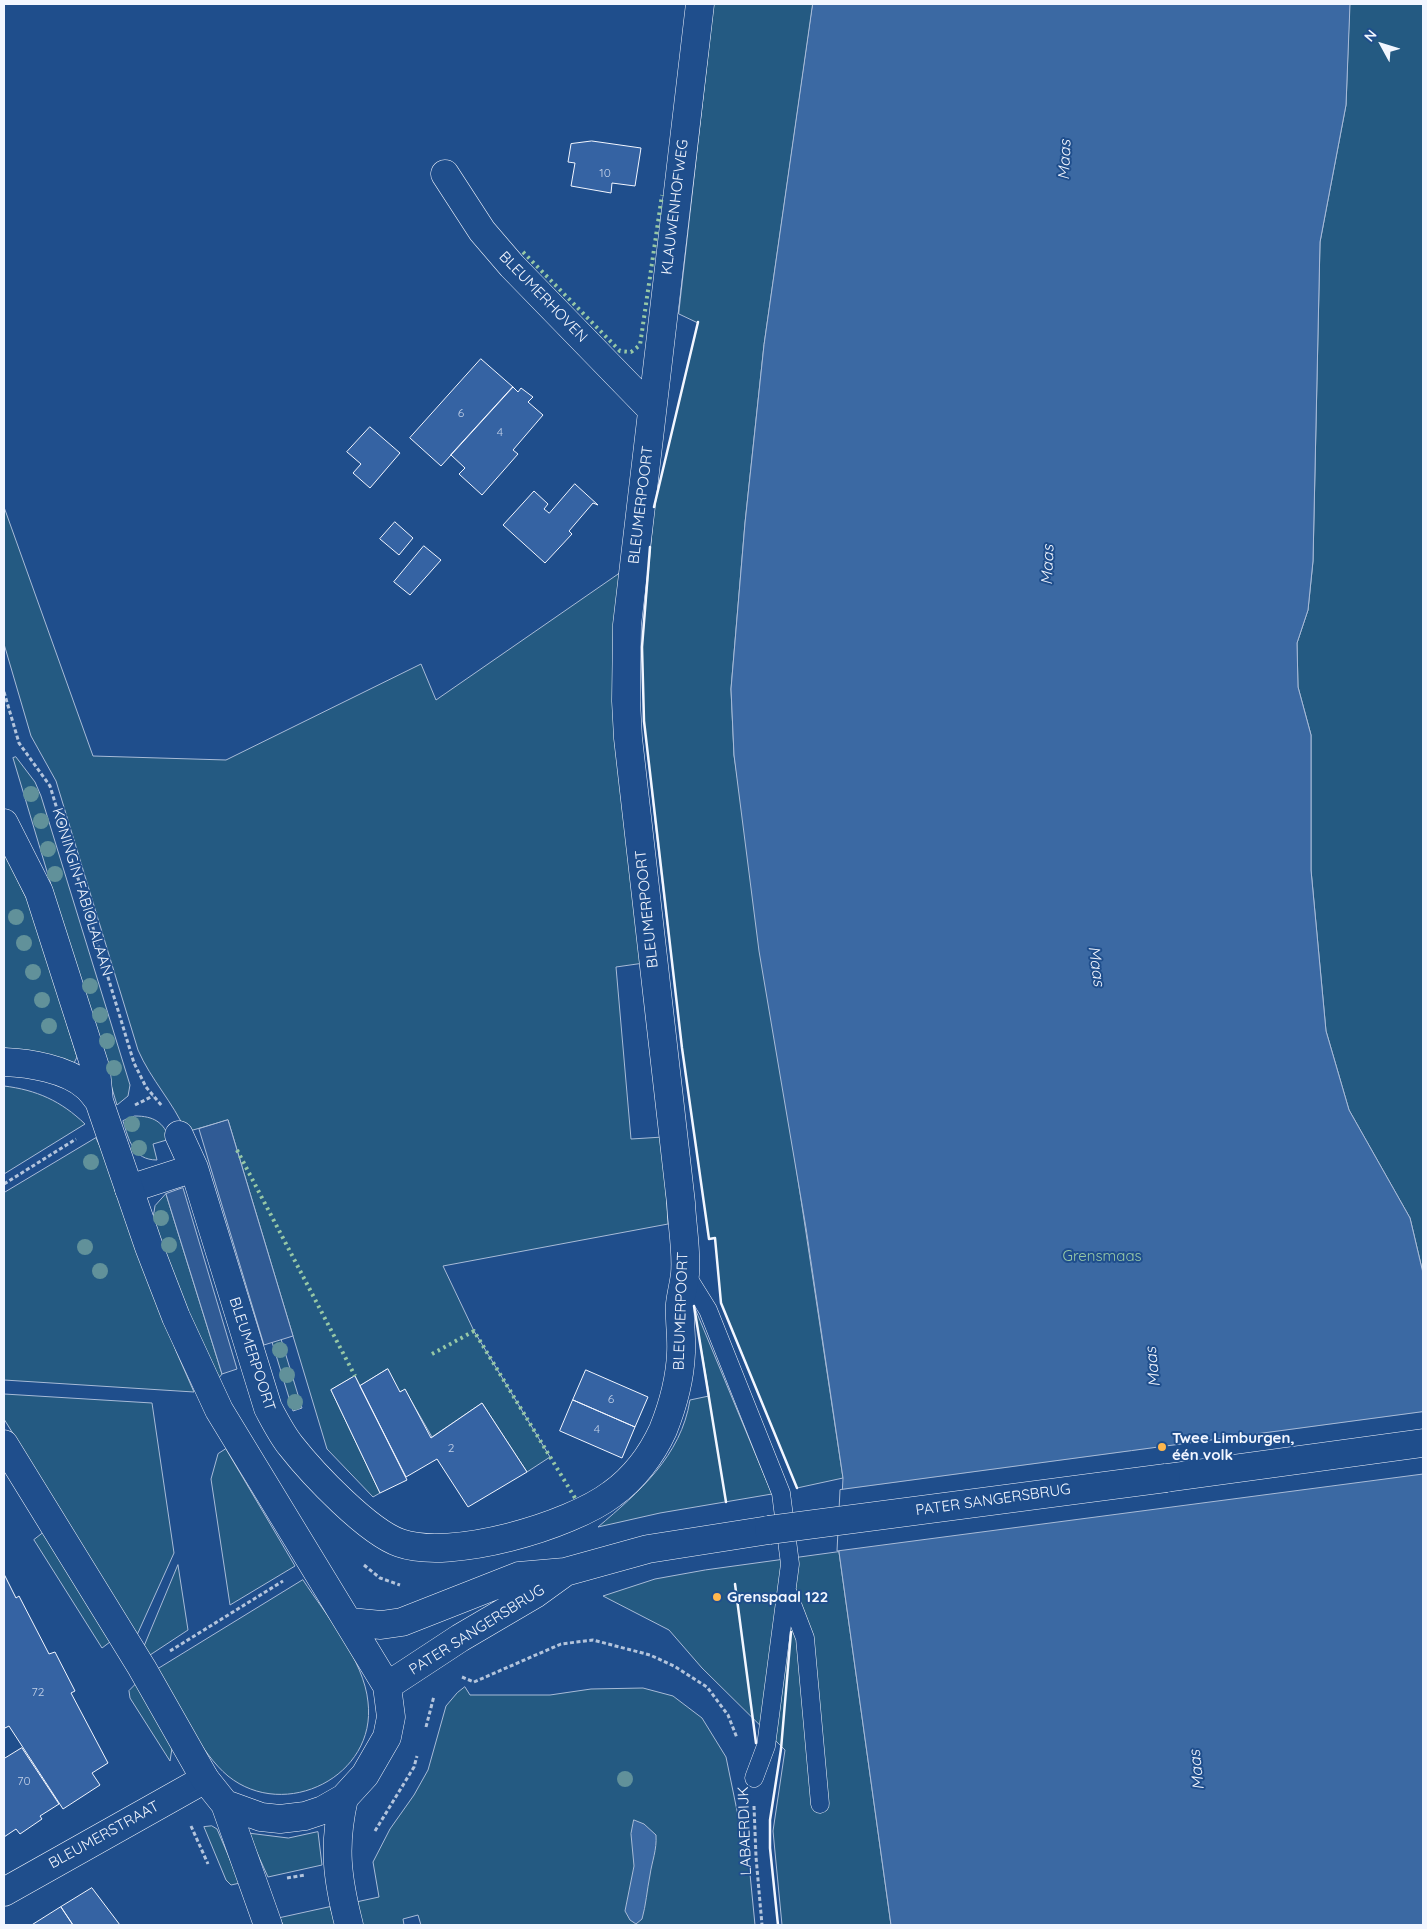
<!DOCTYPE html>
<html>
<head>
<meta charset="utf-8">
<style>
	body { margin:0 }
	#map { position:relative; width:1427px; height:1929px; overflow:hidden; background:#1f4e8c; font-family:Quicksand,sans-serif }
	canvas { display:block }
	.frame { position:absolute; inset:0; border:5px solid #f2f6ff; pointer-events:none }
	.north { position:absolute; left:1357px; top:20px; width:50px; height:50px; -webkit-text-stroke:4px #1f4e8c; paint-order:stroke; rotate:309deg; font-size:14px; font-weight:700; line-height:20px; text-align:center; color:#f2f6ff }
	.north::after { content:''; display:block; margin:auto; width:18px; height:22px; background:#f2f6ff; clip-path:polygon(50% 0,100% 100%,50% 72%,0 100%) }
</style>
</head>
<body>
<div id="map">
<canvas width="1427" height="1929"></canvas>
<div class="frame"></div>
<div class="north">N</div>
</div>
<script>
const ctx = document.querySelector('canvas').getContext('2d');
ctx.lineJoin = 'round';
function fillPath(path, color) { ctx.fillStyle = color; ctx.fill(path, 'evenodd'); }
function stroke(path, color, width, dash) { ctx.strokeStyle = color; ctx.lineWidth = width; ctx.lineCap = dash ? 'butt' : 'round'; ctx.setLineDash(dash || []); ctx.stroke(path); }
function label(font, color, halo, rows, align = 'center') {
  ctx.font = font + ' Quicksand,sans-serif'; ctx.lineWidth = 4; ctx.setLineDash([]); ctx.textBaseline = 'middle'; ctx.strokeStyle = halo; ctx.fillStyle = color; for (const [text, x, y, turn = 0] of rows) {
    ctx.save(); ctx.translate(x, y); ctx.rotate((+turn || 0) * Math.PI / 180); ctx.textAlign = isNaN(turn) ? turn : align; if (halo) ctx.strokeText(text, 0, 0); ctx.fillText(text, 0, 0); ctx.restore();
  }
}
const green = new Path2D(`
	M714 4H813L764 345 745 523 731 689 734 755 843 1478 797 1488 721 1303 715 1238 709 1239 682 1048 656 830 644 721 642 647 654 507 698 323 679 314Z
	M1350 4H1423V1273L1410 1218 1349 1110 1326 1031 1311 870V735L1298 687 1297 643 1308 610 1313 561 1320 242 1346 105Z
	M4 507 93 756 226 760 421 664 436 700 621 572 644 963 616 967 631 1139 663 1137 668 1224 443 1266 474 1331 550 1457 527 1472 482 1403 432 1437 405 1390 399 1392 387 1369 360 1386 355 1376 331 1390 380 1493 373 1497 327 1449 228 1120 186 1132C173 1102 151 1080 138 1050L56 781 31 736 4 644Z
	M16 757 35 782 41 796 130 1085 128 1096 117 1105 13 758Z
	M4 852 33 912 77 1057 74 1063 37 1052 4 1048Z
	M4 1086C37 1090 61 1101 85 1124L4 1174Z
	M135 1116C154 1116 163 1122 170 1139L153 1144 157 1160C133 1160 129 1140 123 1121Z
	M96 1138 105 1157 176 1351 194 1392 4 1380V1193Z
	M166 1194 222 1374 218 1379 180 1294 153 1218 155 1206Z
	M694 1306 772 1494 660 1513 598 1527C639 1492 681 1456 690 1400L709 1396Z
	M281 1339 302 1408 293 1411 272 1342Z
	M4 1394 152 1403 174 1553 137 1635 4 1419Z
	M226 1449 295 1566 230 1605 211 1479 218 1454Z
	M43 1533 110 1642 102 1648 34 1540Z
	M839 1552 891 1925H782L773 1831 785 1750 702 1668 669 1630 603 1596 655 1579 705 1570Z
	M178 1565 188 1630 150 1655 144 1647Z
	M303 1580C326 1615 364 1660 368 1702 377 1776 285 1822 228 1776 200 1753 176 1701 158 1669Z
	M137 1683 173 1742 170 1761 130 1698 129 1691Z
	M465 1687 470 1695H550L591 1689 643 1688 673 1696 702 1718 726 1757 750 1874 755 1925H421L418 1915 403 1919 404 1925H362L356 1902 379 1897 373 1862 390 1829 414 1795 428 1770 446 1706 457 1693Z
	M212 1826 217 1829 240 1883 231 1885 226 1880 204 1827Z
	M318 1832 322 1865 268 1877 248 1833 288 1838Z
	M330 1907 336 1925H283L280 1918Z`);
const parking = new Path2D(`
	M228 1120 293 1336 264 1345 199 1129Z
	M183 1188 237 1369 222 1374 166 1194Z`);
const water = new Path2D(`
	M813 4H1350L1346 105 1320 242 1313 561 1308 610 1297 643 1298 687 1311 735V870L1326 1031 1349 1110 1410 1218 1423 1273V1925H891L839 1552 843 1478 806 1228 759 951 734 755 731 689 745 523 764 345Z
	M634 1820 644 1824 656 1835C657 1850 652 1861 650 1875 647 1890 646 1905 642 1919L636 1924 630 1920 625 1911 634 1866 631 1834Z`);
const pier = new Path2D(`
	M1423 1412V1474L837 1551 840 1490Z`);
const building = new Path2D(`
	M592 141 641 148 635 186 612 183 611 193 571 186 575 163 568 162 571 144Z
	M481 359 513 387 441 466 410 438Z
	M513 387 518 392 521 388 533 397 528 402 543 415 513 450 518 454 482 495 459 474 465 468 451 455Z
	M370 427 400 453 370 488 353 473 361 464 347 452Z
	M575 484 598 505 593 503 569 531 572 534 545 563 503 525 534 491 548 504 544 509 549 513Z
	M395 522 413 538 399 555 380 539Z
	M424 546 441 560 410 595 394 582Z
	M388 1369 400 1392 405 1389 431 1438 482 1403 527 1472 468 1507 437 1459 406 1477 360 1386Z
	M586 1370 648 1397 635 1427 573 1400Z
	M355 1376 407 1480 380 1493 331 1390Z
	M573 1400 635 1427 622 1458 560 1431Z
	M4 1574 16 1598 19 1596 49 1654 55 1652 75 1691 71 1693 108 1763 92 1773 100 1785 63 1809 9 1726 5 1728 4 1725Z
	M22 1748 59 1804 40 1816 42 1819 20 1834 16 1829 4 1837V1759Z
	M92 1888 120 1925H73L61 1907Z
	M61 1907 73 1925H32Z`);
const path = new Path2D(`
	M4 692 19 743 50 786 134 1063 146 1087 162 1106
	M135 1105 153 1096
	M4 1184 76 1139
	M364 1565 380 1578 400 1585
	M170 1651 283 1581
	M462 1677 474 1682 561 1644 593 1640 650 1655 674 1666 707 1687 728 1715 737 1738
	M426 1727 434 1696
	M754 1806 756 1857 762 1925
	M191 1826 208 1864
	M375 1831 414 1767 417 1756
	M287 1878 305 1875`);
const lane = new Path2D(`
	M685 1273 708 1310 781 1493 790 1564 766 1746 754 1778
	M787 1591 805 1638 820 1804`);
const street = new Path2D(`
	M445 174 482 231 512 266 652 410
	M179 1135 194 1168 268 1408C275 1421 282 1435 291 1446 313 1474 368 1532 400 1543 451 1561 570 1526 612 1494 634 1478 652 1454 663 1430 673 1405 680 1379 681 1353 682 1337 679 1320 680 1304 681 1294 684 1284 685 1274 687 1251 682 1226 681 1203L628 738 626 701 627 625 700 4
	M129 1189 194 1168
	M4 1892 205 1779`);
const primary = new Path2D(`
	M4 823 39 892 96 1070 99 1101
	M4 1062C30 1063 66 1069 86 1086 91 1090 95 1096 99 1101L149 1247 176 1317 219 1410 387 1686 391 1717 387 1737 365 1775 344 1798 323 1810 305 1816 280 1819 261 1817 225 1804 205 1779 142 1668 4 1444
	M1166 1478 1423 1443
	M350 1622 381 1625 402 1622 519 1576 565 1572 648 1549 769 1530
	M387 1686 460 1638 535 1594 564 1573
	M344 1798C333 1846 337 1878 349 1925
	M225 1804 268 1925`);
const primaryBridge = new Path2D(`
	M769 1530 1166 1478`);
const hedge = new Path2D(`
	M523 252 620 351 631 352 640 345 662 195
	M237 1150 355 1376
	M432 1354 474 1331 575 1498`);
const wall = new Path2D(`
	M654 507 698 322
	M650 547 642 647 644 721 682 1048 709 1239 715 1238 721 1303 797 1488
	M694 1306 726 1502
	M735 1584 756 1743
	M778 1925 770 1848V1820L781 1749 791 1632`);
const trees = [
	[31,794],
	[41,821],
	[48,849],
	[55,874],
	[16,917],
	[24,943],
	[33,972],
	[90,986],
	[42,1000],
	[100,1015],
	[49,1026],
	[107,1041],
	[114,1068],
	[132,1124],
	[139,1148],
	[91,1162],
	[161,1218],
	[169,1245],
	[85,1247],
	[100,1271],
	[280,1350],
	[287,1375],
	[295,1402],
	[625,1779]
];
const markers = [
	[1162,1447,5,"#ffb74d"],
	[717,1597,5,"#ffb74d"]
];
const numberNames = [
	["10",605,173],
	["6",461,413],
	["4",500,432],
	["6",611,1399],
	["4",597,1429],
	["2",451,1448],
	["72",38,1692],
	["70",24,1781]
];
const streetNames = [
	["KLAUWENHOFWEG",675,207,-83],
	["BLEUMERHOVEN",543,297,46],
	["BLEUMERPOORT",641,505,-83],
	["KONINGIN FABIOLALAAN",82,892,73],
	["BLEUMERPOORT",647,909,-96],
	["BLEUMERPOORT",681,1311,-88],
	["BLEUMERPOORT",252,1354,72],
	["PATER SANGERSBRUG",993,1500,-8],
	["PATER SANGERSBRUG",477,1630,-32],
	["LABAERDIJK",745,1831,-92],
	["BLEUMERSTRAAT",104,1835,-29]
];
const parkNames = [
	["Grensmaas",1102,1256]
];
const poiNames = [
	["Twee Limburgen,",1172,1438],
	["één volk",1172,1455],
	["Grenspaal 122",727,1597]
];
const waterNames = [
	["Maas",1065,160,-88],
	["Maas",1048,565,-88],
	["Maas",1096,966,82],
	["Maas",1153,1367,-96],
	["Maas",1197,1770,-96]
];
fillPath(green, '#245a82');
stroke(green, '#a8bbd7', 1);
fillPath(parking, '#305b95');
stroke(parking, '#a8bbd7', 1);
fillPath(water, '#3b69a3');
stroke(water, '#a8bbd7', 1);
fillPath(pier, '#1f4e8c');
stroke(pier, '#a8bbd7', 1);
fillPath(building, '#3563a3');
stroke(building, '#f2f6ff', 1);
stroke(lane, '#f2f6ff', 19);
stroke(street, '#f2f6ff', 29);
stroke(primary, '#f2f6ff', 29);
stroke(path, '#b3c4dc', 3, [4, 2.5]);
stroke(lane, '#1f4e8c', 18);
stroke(street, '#1f4e8c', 28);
stroke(primary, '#1f4e8c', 28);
stroke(primaryBridge, '#f2f6ff', 29, []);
stroke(primaryBridge, '#1f4e8c', 28);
stroke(hedge, '#97c8a6', 4, [2.5, 4]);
stroke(wall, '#f2f6ff', 2.5);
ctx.fillStyle = '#61919a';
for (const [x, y] of trees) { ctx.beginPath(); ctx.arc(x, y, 8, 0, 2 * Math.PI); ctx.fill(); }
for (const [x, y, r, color] of markers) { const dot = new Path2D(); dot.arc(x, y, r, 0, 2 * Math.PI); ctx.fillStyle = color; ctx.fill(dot); stroke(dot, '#1f4e8c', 2); }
label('12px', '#c3d1e8', null, numberNames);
label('15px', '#f2f6ff', '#1f4e8c', streetNames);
label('15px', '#97c8a6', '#1f4e8c', parkNames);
label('bold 15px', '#f2f6ff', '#1f4e8c', poiNames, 'left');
label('italic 16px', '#f2f6ff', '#1f4e8c', waterNames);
</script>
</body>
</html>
